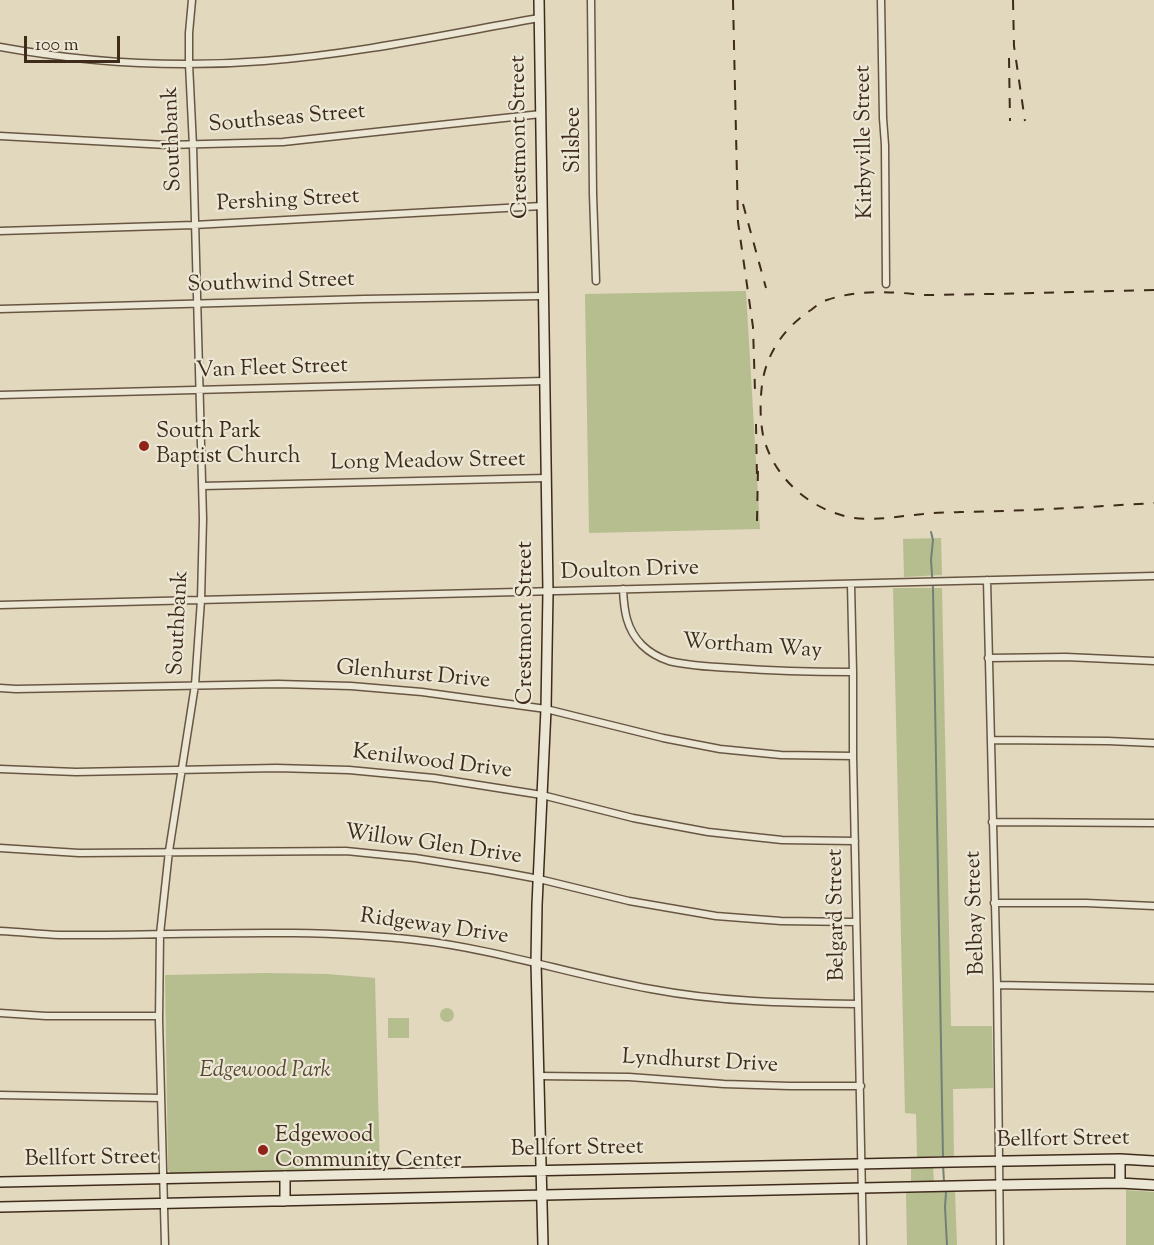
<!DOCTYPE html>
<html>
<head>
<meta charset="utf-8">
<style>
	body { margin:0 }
	#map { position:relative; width:1154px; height:1245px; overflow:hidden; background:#e1d8be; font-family:"Sorts Mill Goudy",serif }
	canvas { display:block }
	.scale { position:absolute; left:24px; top:36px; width:96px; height:27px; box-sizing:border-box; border:3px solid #3f2b1a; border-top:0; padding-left:8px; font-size:18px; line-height:21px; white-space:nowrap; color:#3f2b1a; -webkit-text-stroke:4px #ece6d5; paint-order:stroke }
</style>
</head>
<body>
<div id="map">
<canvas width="1154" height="1245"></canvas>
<div class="scale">100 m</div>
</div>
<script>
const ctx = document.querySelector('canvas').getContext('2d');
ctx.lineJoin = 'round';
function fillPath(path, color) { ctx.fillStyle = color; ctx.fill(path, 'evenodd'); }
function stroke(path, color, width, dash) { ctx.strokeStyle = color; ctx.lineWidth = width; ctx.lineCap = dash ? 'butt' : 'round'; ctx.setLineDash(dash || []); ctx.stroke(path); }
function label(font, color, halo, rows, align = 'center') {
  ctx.font = font + ' "Sorts Mill Goudy",serif'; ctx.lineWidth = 4.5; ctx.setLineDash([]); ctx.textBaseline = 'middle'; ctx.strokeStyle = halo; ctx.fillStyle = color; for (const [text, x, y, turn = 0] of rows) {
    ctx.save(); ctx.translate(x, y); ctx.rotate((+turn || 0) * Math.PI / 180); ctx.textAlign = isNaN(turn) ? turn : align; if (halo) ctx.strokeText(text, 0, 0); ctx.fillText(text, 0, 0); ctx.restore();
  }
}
const green = new Path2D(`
	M746 291 760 529 589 533 585 294Z
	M941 538 942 575 904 577 903 539Z
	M942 588 951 1026H992L993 1088 953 1089 954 1156 917 1157 916 1114 905 1113 893 588Z
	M267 973 327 974 375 978 380 1171 171 1173 168 1170 165 975Z
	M440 1015a7 7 0 1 1 14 0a7 7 0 1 1-14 0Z
	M388 1018H409V1038H388Z
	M933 1165 934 1183 911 1184V1166Z
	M1126 1190 1154 1192V1245H1126Z
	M955 1191 957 1245H907L906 1193Z`);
const stream = new Path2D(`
	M931 532 933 540 931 560 933 589 943 1158
	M943 1164 944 1182
	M944 1188 946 1193 945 1207 947 1245`);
const street = new Path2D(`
	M591 0 593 194 596 281
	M881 0 883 118 885 145 886 284
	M0 47C87 63 176 68 264 61 357 54 448 34 539 18
	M0 136 167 145 283 142 541 114
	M0 231 194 225 542 206
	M0 309 364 299 543 296
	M0 395 544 381
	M202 486 547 478
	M987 580 997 985 1000 1245
	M851 584 853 672V756L863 1245
	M623 589C624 610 626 629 642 645 649 652 660 658 669 661 690 666 712 667 733 668 773 671 813 672 853 672
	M0 605 1154 576
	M988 658 1066 657 1154 661
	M0 688 16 689 278 684 351 686 422 692 546 709 663 738 720 749 781 755 853 756
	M991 740 1108 741 1154 743
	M0 769 76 772 276 768 349 770 434 778 542 795 633 818 708 832 782 840 855 841
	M992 822 1154 823
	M0 848 79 853 346 851 415 858 491 870 539 879 629 901 716 916 781 921 856 922
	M994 903H1086L1154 906
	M0 931C20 932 39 934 59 935 178 936 297 927 416 940 496 949 572 975 651 989 719 1002 788 1003 858 1004
	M997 985 1154 988
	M0 1013 46 1016H159
	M538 1076 629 1077 724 1084 790 1086H861
	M0 1095 161 1098
	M165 1245 159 1020 160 934 169 851 195 685 201 600 203 519 193 146 189 64V33L192 0`);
const secondary = new Path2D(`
	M539 0 548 592 546 709 537 905 536 962 543 1245
	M285 1176V1201
	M0 1182 952 1162 1120 1159 1154 1161
	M1120 1183V1159
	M0 1207 999 1185 1120 1183 1154 1185`);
const rail = new Path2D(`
	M733 0 738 222 753 327 755 391
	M1013 0 1014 46 1025 121
	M1009 58 1010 121
	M743 204 766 288
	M1154 290C1078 292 1003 294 927 295 918 295 909 293 900 293 874 291 851 292 827 300 821 302 816 306 811 310 785 327 766 353 762 385 760 402 760 419 763 435 773 478 811 511 854 518 877 521 900 516 923 514 935 512 948 513 960 512 1025 511 1089 507 1154 503
	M756 424 757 478
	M757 521 758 469`);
const markers = [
	[144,446,6,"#8f2418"],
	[263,1150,6,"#8f2418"]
];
const streetNames = [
	["Southseas Street",287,120,-5],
	["Crestmont Street",521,137,-91],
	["Southbank",174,139,-92],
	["Silsbee",575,140,-90],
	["Kirbyville Street",866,142,-91],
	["Pershing Street",288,202,-3],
	["Southwind Street",271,284,-2],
	["Van Fleet Street",272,370,-2],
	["Long Meadow Street",428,463,-1],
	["Doulton Drive",630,572,-2],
	["Southbank",180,623,-87],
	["Crestmont Street",527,623,-90],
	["Wortham Way",752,648,4],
	["Glenhurst Drive",413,676,5],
	["Kenilwood Drive",432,763,7],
	["Willow Glen Drive",433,846,8],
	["Belbay Street",977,913,-92],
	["Belgard Street",838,915,-91],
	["Ridgeway Drive",434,928,8],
	["Lyndhurst Drive",700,1063,3],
	["Bellfort Street",1063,1141,-1],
	["Bellfort Street",577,1150,-1],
	["Bellfort Street",91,1160,-1]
];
const poiNames = [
	["South Park",156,433],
	["Baptist Church",156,458],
	["Edgewood",275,1137],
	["Community Center",275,1162]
];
const parkNames = [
	["Edgewood Park",265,1072]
];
fillPath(green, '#b6be8f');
stroke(stream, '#738078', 2);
stroke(street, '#685643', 9);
stroke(secondary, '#3f2b1a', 12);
stroke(street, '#ece6d5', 6);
stroke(secondary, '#ece6d5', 9);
stroke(rail, '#3f2b1a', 2, [10, 10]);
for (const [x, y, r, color] of markers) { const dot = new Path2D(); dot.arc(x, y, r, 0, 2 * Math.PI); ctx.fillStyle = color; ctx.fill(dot); stroke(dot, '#ece6d5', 2); }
label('22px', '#3f2b1a', '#ece6d5', streetNames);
label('22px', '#3f2b1a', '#ece6d5', poiNames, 'left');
label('italic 22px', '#574831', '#ece6d5', parkNames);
</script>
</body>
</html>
